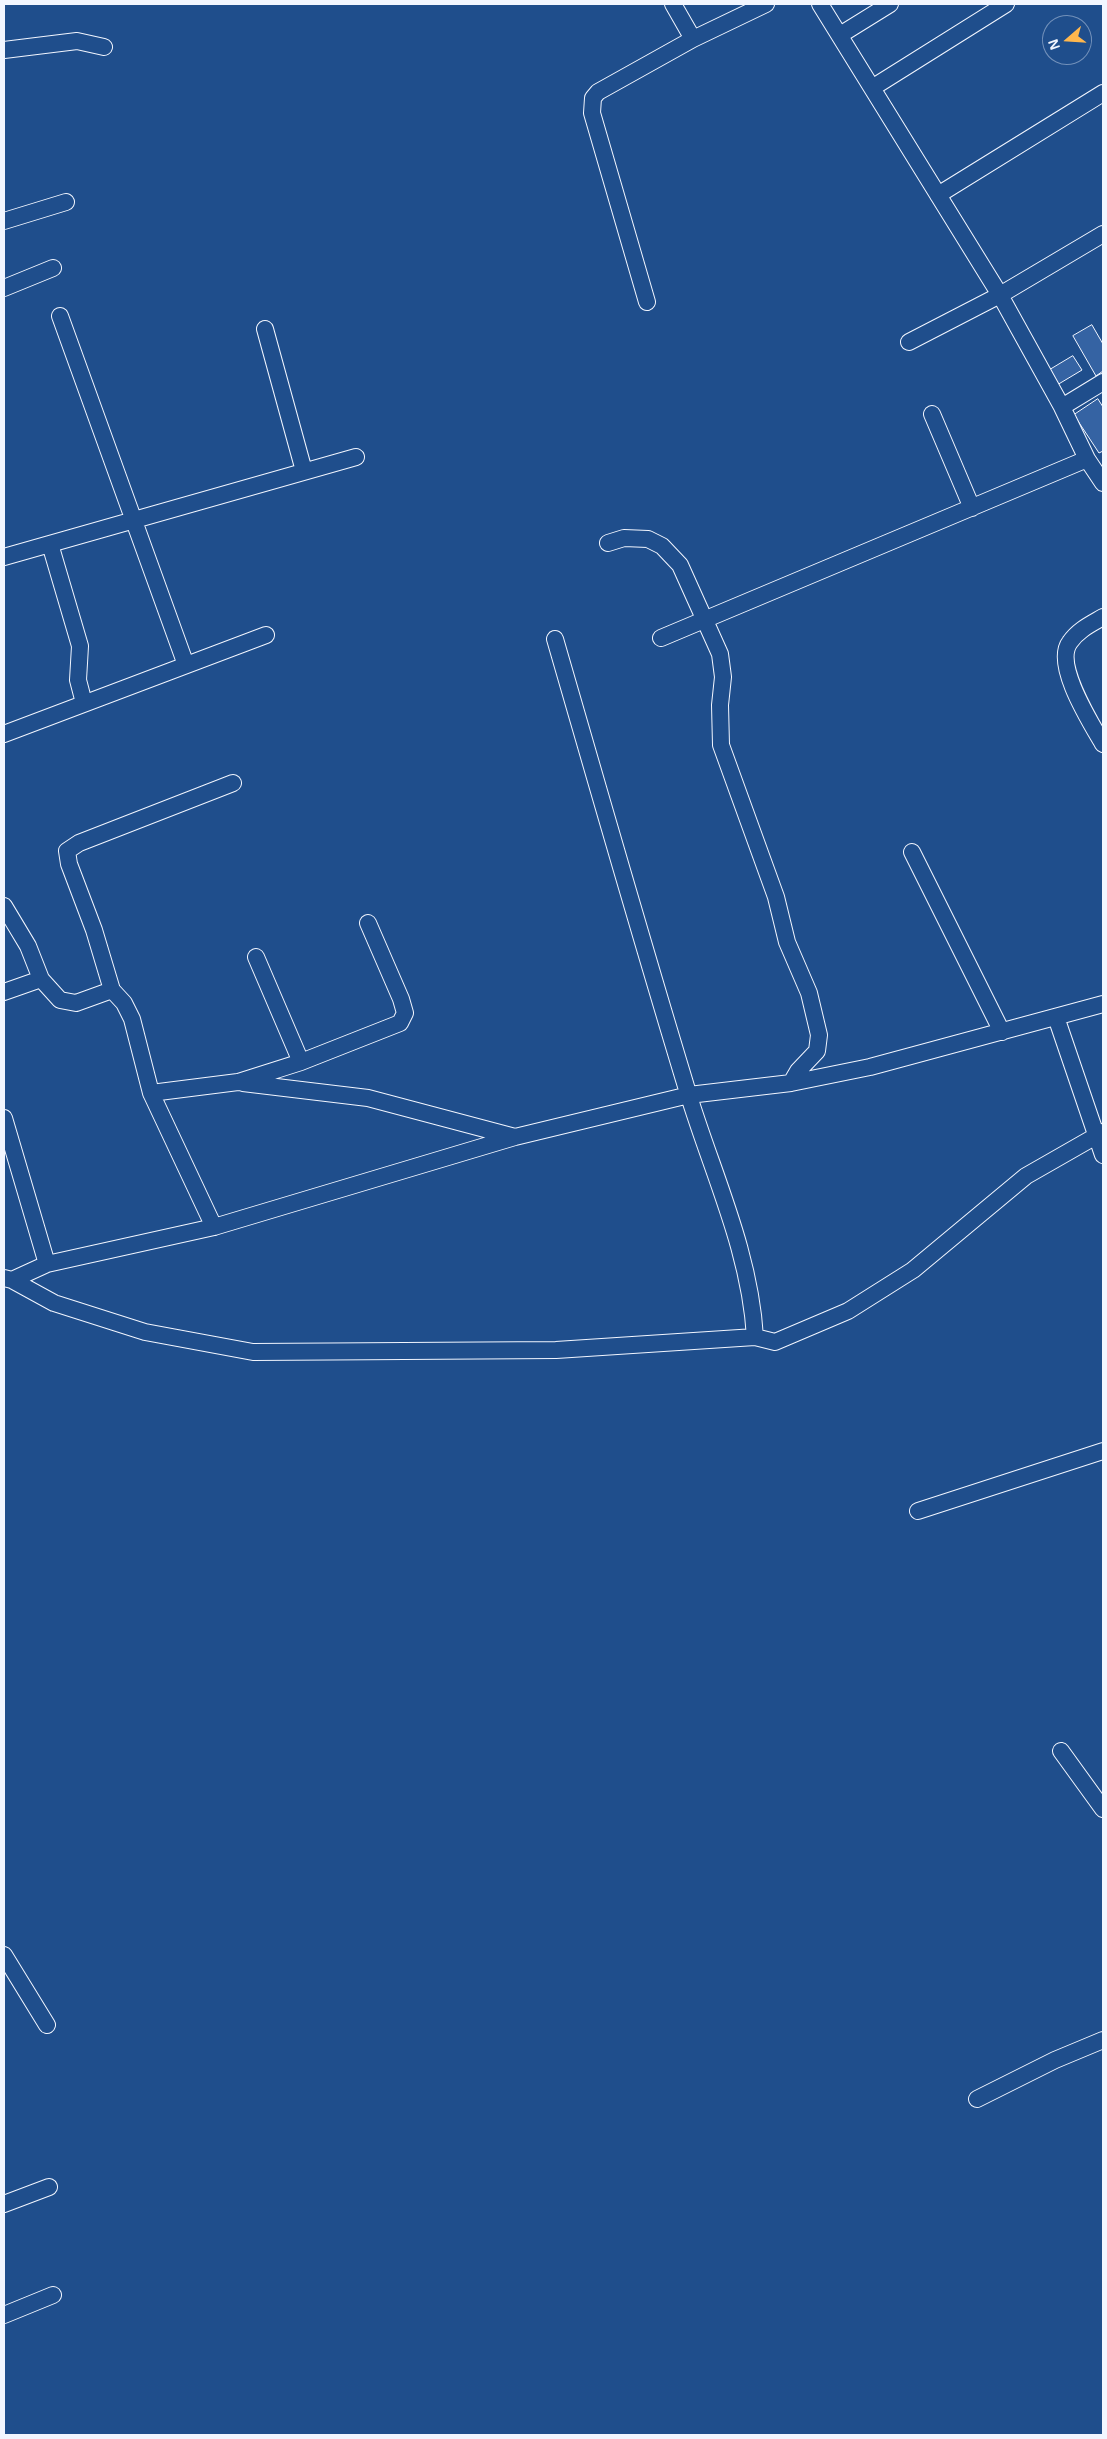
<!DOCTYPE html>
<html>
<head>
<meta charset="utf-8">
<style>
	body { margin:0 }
	#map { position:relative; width:1107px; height:2439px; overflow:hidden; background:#1f4e8c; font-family:Helvetica,sans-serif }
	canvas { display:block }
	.frame { position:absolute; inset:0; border:5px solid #f2f6ff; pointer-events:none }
	.north { position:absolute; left:1042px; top:15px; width:50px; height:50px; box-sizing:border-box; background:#1f4e8c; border:1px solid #7391ba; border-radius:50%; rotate:251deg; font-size:14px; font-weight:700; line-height:20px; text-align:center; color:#f2f6ff }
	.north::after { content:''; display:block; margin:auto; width:18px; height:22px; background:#ffb74d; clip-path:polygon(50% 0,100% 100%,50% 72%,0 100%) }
</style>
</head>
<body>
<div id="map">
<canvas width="1107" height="2439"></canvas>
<div class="frame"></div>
<div class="north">N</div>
</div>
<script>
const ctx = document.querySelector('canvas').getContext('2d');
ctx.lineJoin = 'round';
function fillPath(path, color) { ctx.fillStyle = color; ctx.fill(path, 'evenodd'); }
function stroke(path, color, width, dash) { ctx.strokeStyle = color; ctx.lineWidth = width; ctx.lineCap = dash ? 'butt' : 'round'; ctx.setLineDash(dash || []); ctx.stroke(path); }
const building = new Path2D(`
	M1092 325 1103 344V371L1096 376 1073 336Z
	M1073 356 1082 370 1057 385 1048 371Z
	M1098 399 1103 407V451L1099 453 1074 415Z`);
const street = new Path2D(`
	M673 4 693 39
	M820 4 1000 295 1062 407 1087 459 1103 483
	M840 35 890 4
	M4 50 77 41 104 47
	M872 88 1006 4
	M938 195 1103 93
	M4 221 66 202
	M4 288 53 268
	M647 302 592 113 593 98 598 92 693 39 766 4
	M60 316 186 665
	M265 329 304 471
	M909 342 1000 295 1103 234
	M1062 407 1103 382
	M932 414 972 508
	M608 543 624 538 648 539 662 546 680 565 720 654 723 677 720 705 721 745 776 897 787 942 809 993 819 1035 817 1051 798 1071 791 1083
	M50 544 80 646 78 680 84 703
	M4 557 356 457
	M1103 617C1091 624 1078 630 1070 642 1053 664 1091 723 1103 744
	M661 638 1087 459
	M555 639C599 791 642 942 688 1093 713 1175 750 1251 755 1337L775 1342 848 1311 913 1270 1026 1176 1103 1132
	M4 734 266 635
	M912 852 1002 1032
	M4 906 28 946 41 979 60 1000 76 1003 112 990 124 1003 132 1019 151 1093 214 1227
	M256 957 301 1062
	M112 990 94 930 69 864 67 851 79 843 233 783
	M4 992 41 979
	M1056 1017 1103 1155
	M243 1083 368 1098 515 1137
	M151 1093 238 1082 301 1062 400 1023 405 1013 401 999 368 923
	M4 1118 47 1264
	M4 1278 12 1280 47 1264 214 1227 515 1137 689 1095 791 1083 870 1067 1103 1004
	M12 1280 54 1303 145 1332 253 1352 556 1350 755 1337
	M918 1511 1103 1451
	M1061 1751 1103 1809
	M4 1955 47 2025
	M977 2099 1055 2060 1103 2040
	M4 2204 49 2187
	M4 2315 53 2295`);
fillPath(building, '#3563a3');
stroke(building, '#f2f6ff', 1);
stroke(street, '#f2f6ff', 18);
stroke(street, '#1f4e8c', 16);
</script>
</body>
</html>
